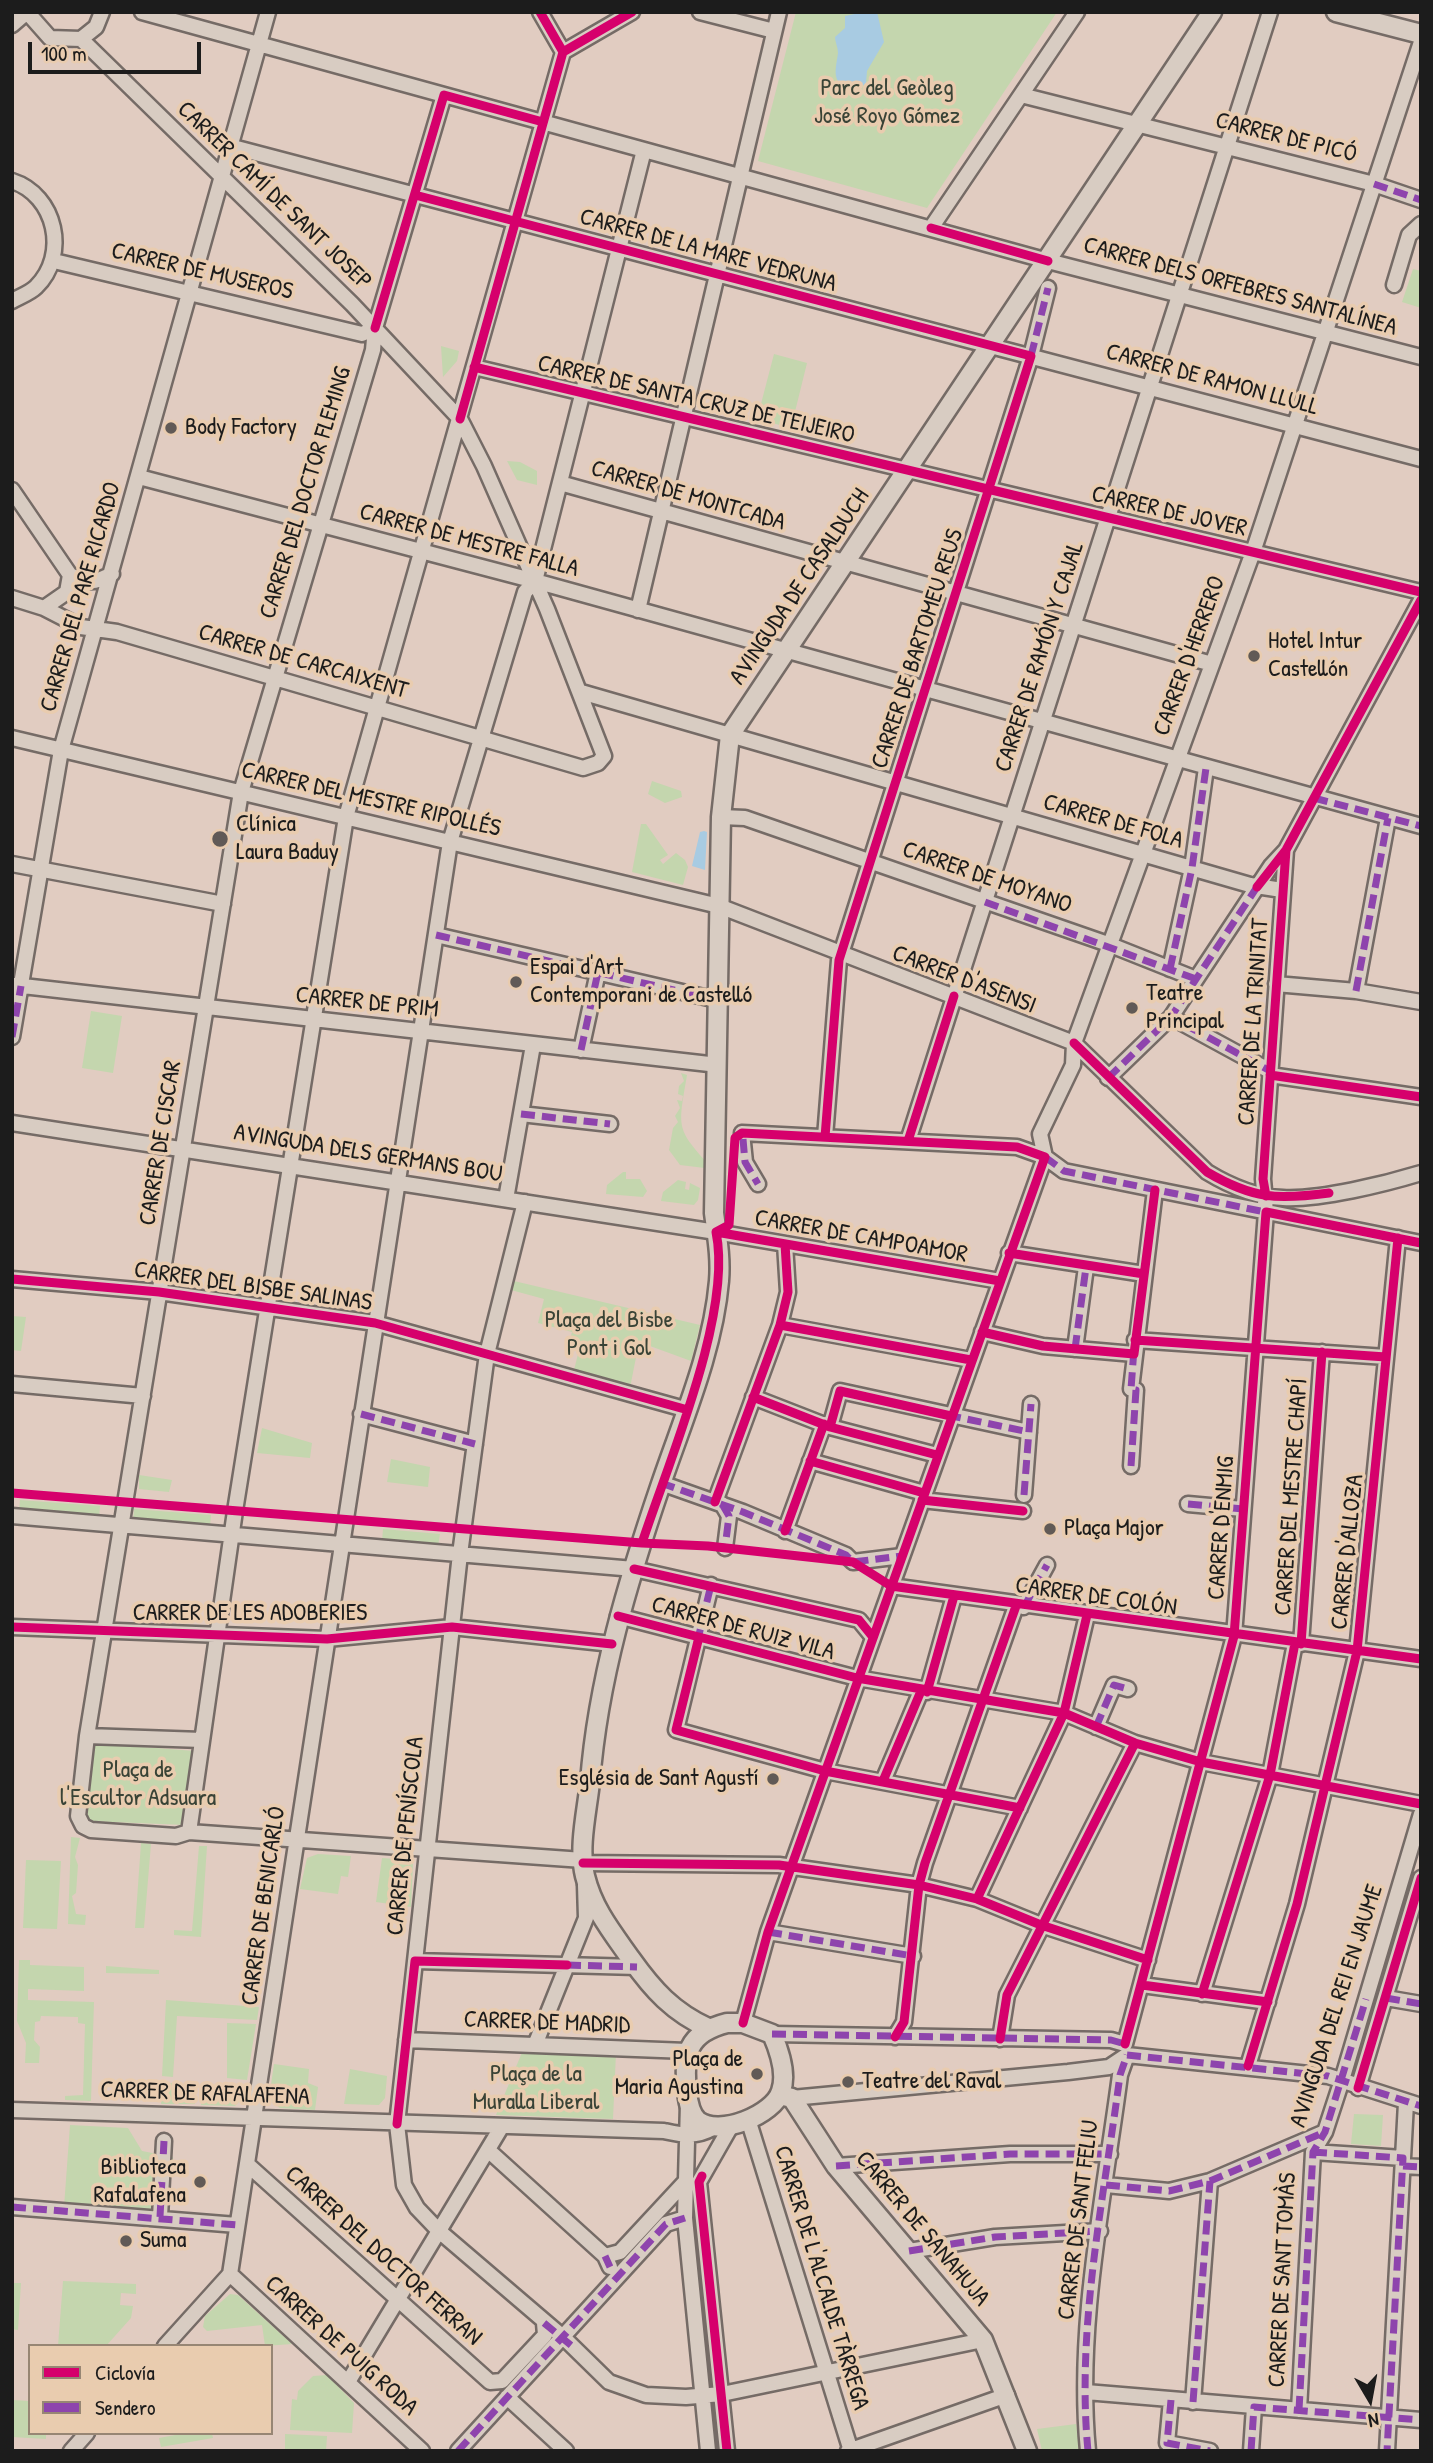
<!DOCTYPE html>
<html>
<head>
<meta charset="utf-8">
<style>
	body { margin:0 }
	#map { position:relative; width:1433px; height:2463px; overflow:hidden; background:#e1ccc1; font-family:"Patrick Hand",sans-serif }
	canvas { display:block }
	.frame { position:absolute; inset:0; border:14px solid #1c1c1c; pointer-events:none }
	.legend { position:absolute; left:28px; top:2344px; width:245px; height:91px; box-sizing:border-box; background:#e9ccaf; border:2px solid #978674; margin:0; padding:9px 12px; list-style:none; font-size:21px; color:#1c1c1c }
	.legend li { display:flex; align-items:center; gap:14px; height:35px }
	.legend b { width:35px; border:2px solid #978674 }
	.north { position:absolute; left:1335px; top:2365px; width:70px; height:70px; -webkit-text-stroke:5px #e9ccaf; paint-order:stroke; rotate:170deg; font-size:19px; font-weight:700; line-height:28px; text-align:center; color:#1c1c1c }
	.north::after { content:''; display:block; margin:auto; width:24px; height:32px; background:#1c1c1c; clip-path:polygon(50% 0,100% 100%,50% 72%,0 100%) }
	.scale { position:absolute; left:28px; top:42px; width:173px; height:32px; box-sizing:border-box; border:4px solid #1c1c1c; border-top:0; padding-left:9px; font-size:21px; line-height:24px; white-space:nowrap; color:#1c1c1c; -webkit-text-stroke:5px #e9ccaf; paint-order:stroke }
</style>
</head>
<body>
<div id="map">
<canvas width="1433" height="2463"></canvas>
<div class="frame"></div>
<ul class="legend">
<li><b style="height:9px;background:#d6006c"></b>Ciclovía</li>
<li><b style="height:9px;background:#8e44ad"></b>Sendero</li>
</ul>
<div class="north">N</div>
<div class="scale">100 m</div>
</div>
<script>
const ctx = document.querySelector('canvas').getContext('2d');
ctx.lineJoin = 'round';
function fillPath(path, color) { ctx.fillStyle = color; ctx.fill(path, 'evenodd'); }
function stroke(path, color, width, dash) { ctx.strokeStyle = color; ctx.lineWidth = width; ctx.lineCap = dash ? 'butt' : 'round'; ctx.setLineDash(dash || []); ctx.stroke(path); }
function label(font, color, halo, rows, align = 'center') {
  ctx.font = font + ' "Patrick Hand",sans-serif'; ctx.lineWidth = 7; ctx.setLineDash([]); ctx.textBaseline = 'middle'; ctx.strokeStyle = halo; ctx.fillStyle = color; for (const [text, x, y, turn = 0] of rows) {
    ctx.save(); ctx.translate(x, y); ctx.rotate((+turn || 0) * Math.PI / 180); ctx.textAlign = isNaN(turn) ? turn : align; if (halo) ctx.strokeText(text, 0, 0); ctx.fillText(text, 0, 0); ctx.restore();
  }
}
const green = new Path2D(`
	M796 12H1057L927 208 758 161Z
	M1413 269 1421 271V308L1402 302Z
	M441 346 459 351 457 361 443 377Z
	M774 354 807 363 791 428 757 419Z
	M507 461 520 462 537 471V485L517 480Z
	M652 781 681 791 682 797 665 803 648 794Z
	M641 824H646L668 855 660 860 663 864 676 853 685 860 688 867 683 885 632 872Z
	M91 1011 122 1016 113 1073 82 1068Z
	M681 1073 687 1075C678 1129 675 1128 713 1169L680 1165 669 1150 673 1128 678 1122 675 1116 680 1108 677 1100 682 1101 683 1096 678 1094 679 1086 684 1081Z
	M623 1172H626V1179H640L647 1191 643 1197 606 1194 607 1185Z
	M678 1180 686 1182 685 1189 689 1190 690 1183 700 1188 698 1200 694 1205 661 1201 663 1192Z
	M514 1281 700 1325 691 1361 639 1342 630 1388 574 1370 581 1342 570 1339 572 1332 538 1323 544 1299 511 1290Z
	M12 1316 26 1317 21 1351 12 1350Z
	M262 1428 312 1443 310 1458 257 1453Z
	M391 1459 430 1467 428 1487 387 1482Z
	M139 1475 172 1480 169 1492 139 1489Z
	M20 1500 100 1506 99 1518 19 1511Z
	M134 1509 211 1515 210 1527 133 1521Z
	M383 1529 440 1534 438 1546 382 1541Z
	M93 1743 195 1751 185 1825 87 1821Z
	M71 1837 80 1838 75 1857 78 1865 76 1893 72 1896 76 1914 86 1915 85 1925 68 1924Z
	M141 1843 151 1844 144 1928H135Z
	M199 1846H207L201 1937 174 1935V1930L192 1931Z
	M318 1854 351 1856 348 1877 341 1876 338 1894 300 1889 307 1858Z
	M382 1858 408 1860 413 1864 411 1907 376 1902Z
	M26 1860 61 1861 57 1929 23 1928Z
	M19 1960H30V1965L84 1967V1991L28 1989V2000L94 2002 91 2101 65 2100V2096L83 2095 85 2024 78 2023V2017L41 2016 40 2021 35 2022 34 2040 40 2047 39 2063H25L26 2043 17 2021Z
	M106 1966 159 1970V1974L106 1973Z
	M166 2000 259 2007 257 2020 177 2016 173 2077 162 2076Z
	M227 2023 256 2024 247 2080 227 2078Z
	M523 2050 616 2053 613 2119 496 2115Z
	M274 2064 309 2069 308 2083 318 2087 315 2110 280 2108 272 2102 270 2091Z
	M350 2069 387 2076 385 2098 379 2105 344 2104Z
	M162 2083H174V2098L195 2099V2104H161Z
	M225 2086H246L245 2096 235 2106 201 2105V2099H224Z
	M1354 2114 1383 2115 1381 2146 1351 2144Z
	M70 2125 128 2128 142 2151 173 2157 169 2204 160 2211 64 2207Z
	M63 2281 136 2284V2294L121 2293 120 2305 133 2306 131 2318 106 2346H58Z
	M12 2283H21L18 2330 12 2329Z
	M230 2294 238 2295 292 2344 265 2346 262 2325 207 2331 203 2327 205 2316Z
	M327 2375 354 2403 352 2433 290 2430 292 2399 297 2400 298 2391 313 2376Z
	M12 2400 30 2401V2433H46V2439L12 2437Z
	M1076 2424 1080 2449 1042 2451 1037 2429Z
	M186 2433H212L213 2438 161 2447 159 2438Z
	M285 2434 327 2436 326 2451H285Z`);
const water = new Path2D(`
	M864 12H877L884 42 867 71 866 83C861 88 858 89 851 88 830 85 836 68 838 53 838 47 835 42 835 37L845 28V16Z
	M704 831 707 832 705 870 692 866 700 832Z`);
const minor = new Path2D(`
	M27 12 50 38 81 39 96 27 102 12
	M142 12 1048 261 1421 357
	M540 12 563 52 632 12
	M700 12 774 31
	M12 25 27 12
	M1421 42 1253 552 1074 1043 1073 1065 1040 1134 1045 1157 1064 1171 1421 1243
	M1021 95 1374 184 1421 200
	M229 146 1421 459
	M12 181C56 195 69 255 36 287 30 293 19 297 12 301
	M931 228 1077 12
	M54 261 362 334 375 328
	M1394 285 1409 235 1421 224
	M474 367 1421 592
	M139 477 535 581 1421 826
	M560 483 1212 664
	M12 490 70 575 67 592 44 608
	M70 575C87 584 95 583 112 574
	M12 598 44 608 81 627 117 632 583 768 598 763 604 756 547 609 484 466 460 419 352 304 81 39
	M638 610 779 12
	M581 692 1250 885 1282 890
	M12 738 719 906 1074 1043 1207 1172C1230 1186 1255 1197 1283 1198 1320 1200 1385 1184 1421 1173
	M721 817 745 818 1108 944 1196 979
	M12 864 223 904
	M436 935 717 1000
	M1170 969 1192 868 1206 768
	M1276 984 1356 991 1421 1002
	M14 985 718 1065
	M1356 991 1388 818
	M1171 1017 1270 1071
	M12 1037 61 750 268 12
	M581 1050 598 972
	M1270 1075 1421 1097
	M1108 1078 1171 1017 1271 866 1286 850 1421 600
	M521 1114 610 1124
	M12 1123 716 1232 1000 1281
	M825 1137 839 960 1031 356 1048 288
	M908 1141 1270 12
	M758 1184 745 1162 742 1133 1017 1147 1045 1157
	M506 1199 533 1045
	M525 1202 487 1354 460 1554 397 2124 404 2185 417 2208 439 2231 563 2337 609 2382 646 2395 686 2397 722 2394 983 2340
	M1009 1253 1144 1274
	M12 1279 159 1292 375 1323 688 1410
	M780 1325 971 1360
	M982 1332 1043 1346 1134 1354
	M1135 1340 1386 1357
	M1075 1349 1086 1267
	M12 1384 143 1396
	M753 1397 830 1427 937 1455
	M361 1414 475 1444
	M830 1427 840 1391 1029 1432
	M810 1461 924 1493
	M1131 1466 1136 1390 1131 1389 1155 1190
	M661 1483 743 1512 846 1555 853 1562 902 1556
	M1024 1495 1031 1404
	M922 1500 1023 1511
	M715 1502 780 1325 788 1292 785 1244
	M722 1504 729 1516 725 1548
	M1188 1504 1243 1509
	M12 1516 634 1569 859 1620 872 1636
	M785 1531 824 1424
	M711 1585 676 1730 825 1771 1020 1808
	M891 1586 1421 1659
	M1024 1607 1047 1565
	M618 1616 857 1678 1064 1713 1135 1743 1201 1762 1421 1804
	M12 1627 327 1639 452 1627 612 1644
	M1301 1644 1322 1352
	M927 1692 954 1596
	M1096 1727 1114 1685 1128 1689
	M87 1736 241 792 373 350 375 328 444 95
	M202 1740 87 1736 78 1816 83 1826 91 1830 176 1836 189 1832 583 1860
	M883 1781 921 1691
	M189 1832 235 1511 346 817 563 52
	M583 1863 779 1865 919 1885 977 1899 1041 1925 1148 1960
	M977 1899 1064 1713 1087 1615
	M768 1932 913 1956
	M415 1961 637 1967
	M1142 1985 1268 2002
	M1202 1994 1270 1775 1295 1643
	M1386 1998 1421 2004
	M743 2023 768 1932 1045 1157
	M772 2034 1111 2040 1125 2044
	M895 2037 904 2022 919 1885 925 1863 1016 1606
	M1000 2039 1007 1995 1135 1743
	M406 2040 687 2051
	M1125 2044 1234 1636 1266 1212 1263 1179 1286 850
	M535 2045 586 1918 585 1885
	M1127 2055 1328 2076 1421 2106
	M1248 2066 1297 1904 1357 1651 1398 1238
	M1358 2088 1421 1878
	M792 2098 1068 2072 1109 2067 1127 2055
	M688 2103 685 2218 708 2451
	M12 2110 664 2131C683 2135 695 2138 713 2128
	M748 2119 851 2451
	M488 2150 605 2256 610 2267
	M1313 2152 1403 2158
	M247 2164 490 2382 502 2381 545 2335 544 2323
	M836 2166 1010 2154H1110
	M1403 2166 1421 2167
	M1106 2185 1169 2191 1210 2181 1325 2132
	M12 2207 237 2225
	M160 2217 164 2141
	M909 2251 995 2237 1100 2231
	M605 2256 620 2252 685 2182
	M230 2274 450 842 525 592 535 581 644 150
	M230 2274 422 2451
	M165 2346 230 2274
	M348 2382 502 2126
	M1086 2392 1421 2420
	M507 2397 566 2451
	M1171 2400 1167 2443 1210 2451
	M1193 2402 1210 2181
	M1299 2410 1313 2152 1325 2132 1342 2080 1421 1814
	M71 2451 87 2433
	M458 2451 666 2224 685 2218
	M727 2451 699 2182 731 2126
	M848 2451 1007 2395
	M1088 2451C1076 2327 1104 2198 1120 2075L1127 2055
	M1251 2451 1254 2407
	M1387 2451 1406 2103`);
const major = new Path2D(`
	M1336 12 1421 34
	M727 2023H743L772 2034C779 2050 787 2074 781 2091 774 2115 719 2137 698 2121 690 2114 688 2101 687 2092 683 2054 687 2033 727 2023Z
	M708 2028C673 2012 653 1990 631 1959 612 1932 593 1909 585 1876 578 1847 587 1811 590 1782 598 1679 628 1581 661 1484 683 1419 713 1351 719 1281 721 1258 717 1236 714 1213L721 817 730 735 1212 12
	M780 2095 792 2098 836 2166 983 2340 1027 2451`);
const quiet = new Path2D(`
	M1374 184 1421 200
	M1031 356 1048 288
	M1314 798 1421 826
	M985 902 1196 979
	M436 935 717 1000
	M1170 969 1192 868 1206 768
	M1356 991 1388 818
	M1171 1017 1270 1071
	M12 1037 21 986
	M581 1050 598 972
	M1108 1078 1171 1017 1257 887
	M521 1114 610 1124
	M743 1139 745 1162 758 1184
	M1045 1157 1064 1171 1270 1213
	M1075 1349 1086 1267
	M361 1414 475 1444
	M947 1415 1029 1432
	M1131 1466 1136 1390 1131 1389 1134 1349
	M661 1483 743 1512 846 1555 853 1562 902 1556
	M1024 1495 1031 1404
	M722 1504 729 1516 725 1548
	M1188 1504 1243 1509
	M1024 1607 1047 1565
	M697 1643 711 1585
	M1096 1727 1114 1685 1128 1689
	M768 1932 913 1956
	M567 1965 637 1967
	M1386 1998 1421 2004
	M772 2034 1111 2040 1125 2044
	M1127 2055 1328 2076 1421 2106
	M1313 2152 1403 2158 1387 2451
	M836 2166 1010 2154H1110
	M1403 2166 1421 2167
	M1106 2185 1169 2191 1210 2181 1325 2132
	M12 2207 237 2225
	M160 2217 164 2141
	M909 2251 995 2237 1100 2231
	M605 2256 610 2267
	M544 2323 573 2347
	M1171 2400 1167 2443 1210 2451
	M1193 2402 1210 2181
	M1299 2410 1313 2152 1325 2132 1366 1999
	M458 2451 666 2224 685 2218
	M1088 2451C1076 2327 1104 2198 1120 2075L1127 2055
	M1251 2451 1254 2407 1421 2420`);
const cycleway = new Path2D(`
	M540 12 563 52 632 12
	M415 195 1031 356 839 960 825 1137
	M931 228 1048 261
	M375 328 444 95 543 122
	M474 367 1421 592
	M460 419 563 52
	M1257 887 1286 850 1421 600
	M1074 1043 1207 1172C1253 1199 1277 1200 1329 1193
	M1270 1075 1421 1097
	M908 1141 954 996
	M1266 1196 1263 1179 1286 850
	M716 1232 729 1225 735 1138 742 1133 1017 1147 1045 1157 768 1932 743 2023
	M716 1232 1000 1281
	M1009 1253 1144 1274
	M12 1279 159 1292 375 1323 688 1410
	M780 1325 971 1360
	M982 1332 1043 1346 1134 1354 1155 1190
	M1135 1340 1386 1357
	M753 1397 830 1427 937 1455
	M830 1427 840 1391 951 1416
	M810 1461 924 1493
	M12 1493 642 1543 708 1546 853 1562 891 1586 1421 1659
	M922 1500 1023 1511
	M715 1502 780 1325 788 1292 785 1244
	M785 1531 824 1424
	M642 1543C668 1463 733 1313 716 1232
	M634 1569 859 1620 872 1636
	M618 1616 857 1678 1064 1713 1135 1743 1201 1762 1421 1804
	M12 1627 327 1639 452 1627 612 1644
	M699 1637 676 1730 825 1771 1020 1808
	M1301 1644 1322 1352
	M927 1692 954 1596
	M883 1781 921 1691
	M583 1863 779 1865 919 1885 977 1899 1041 1925 1148 1960
	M977 1899 1064 1713 1087 1615
	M1142 1985 1268 2002
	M1202 1994 1270 1775 1295 1643
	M895 2037 904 2022 919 1885 925 1863 1016 1606
	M1000 2039 1007 1995 1135 1743
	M1125 2044 1234 1636 1266 1212 1421 1243
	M1248 2066 1297 1904 1357 1651 1398 1238
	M1358 2088 1421 1878
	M397 2124 415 1961 567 1965
	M702 2176 699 2182 727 2451`);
const markers = [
	[171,428,7,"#615a56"],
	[1254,656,7,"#615a56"],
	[220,839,9,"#615a56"],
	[516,982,7,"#615a56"],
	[1132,1008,7,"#615a56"],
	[1050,1529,7,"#615a56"],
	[773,1779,7,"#615a56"],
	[757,2074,7,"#615a56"],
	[848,2082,7,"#615a56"],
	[200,2182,7,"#615a56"],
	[126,2241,7,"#615a56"]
];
const parkNames = [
	["Parc del Geòleg",887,89],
	["José Royo Gómez",887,117],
	["Plaça del Bisbe",609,1321],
	["Pont i Gol",609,1349],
	["Plaça de",138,1771],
	["l'Escultor Adsuara",138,1799],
	["Plaça de la",536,2075],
	["Muralla Liberal",536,2103]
];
const streetNames = [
	["CARRER DE PICÓ",1286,138,14],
	["CARRER CAMÍ DE SANT JOSEP",274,196,44],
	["CARRER DE LA MARE VEDRUNA",708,251,15],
	["CARRER DE MUSEROS",202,272,13],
	["CARRER DELS ORFEBRES SANTALÍNEA",1240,287,15],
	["CARRER DE RAMON LLULL",1212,380,15],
	["CARRER DE SANTA CRUZ DE TEIJEIRO",696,400,13],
	["CARRER DEL DOCTOR FLEMING",306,493,-73],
	["CARRER DE MONTCADA",688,496,16],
	["CARRER DE JOVER",1169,512,13],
	["CARRER DE MESTRE FALLA",469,541,15],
	["AVINGUDA DE CASALDUCH",800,587,-56],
	["CARRER DEL PARE RICARDO",81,597,-74],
	["CARRER DE BARTOMEU REUS",918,649,-72],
	["CARRER D'HERRERO",1190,656,-70],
	["CARRER DE RAMÓN Y CAJAL",1040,657,-72],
	["CARRER DE CARCAIXENT",303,662,16],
	["CARRER DEL MESTRE RIPOLLÉS",371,800,13],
	["CARRER DE FOLA",1113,822,16],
	["CARRER DE MOYANO",987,878,19],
	["CARRER D'ASENSI",964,980,21],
	["CARRER DE PRIM",367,1003,6],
	["CARRER DE LA TRINITAT",1254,1022,-86],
	["CARRER DE CISCAR",161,1143,-81],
	["AVINGUDA DELS GERMANS BOU",368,1154,9],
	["CARRER DE CAMPOAMOR",861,1237,10],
	["CARRER DEL BISBE SALINAS",253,1287,8],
	["CARRER DEL MESTRE CHAPÍ",1292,1497,-86],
	["CARRER D'ENMIG",1222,1528,-86],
	["CARRER D'ALLOZA",1348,1552,-84],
	["CARRER DE COLÓN",1096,1597,8],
	["CARRER DE LES ADOBERIES",250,1614],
	["CARRER DE RUIZ VILA",743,1629,15],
	["CARRER DE PENÍSCOLA",406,1836,-84],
	["CARRER DE BENICARLÓ",264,1906,-82],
	["AVINGUDA DEL REI EN JAUME",1337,2006,-72],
	["CARRER DE MADRID",547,2023,2],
	["CARRER DE RAFALAFENA",205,2094,2],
	["CARRER DE SANT FELIU",1079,2220,-83],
	["CARRER DE SANAHUJA",922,2229,50],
	["CARRER DEL DOCTOR FERRAN",383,2256,42],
	["CARRER DE L'ALCALDE TÀRREGA",821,2278,73],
	["CARRER DE SANT TOMÀS",1283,2280,-87],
	["CARRER DE PUIG RODA",341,2346,42]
];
const poiNames = [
	["Body Factory",185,428],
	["Hotel Intur",1268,642],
	["Castellón",1268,670],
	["Clínica",236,825],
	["Laura Baduy",236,853],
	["Espai d'Art",530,968],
	["Contemporani de Castelló",530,996],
	["Teatre",1146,994],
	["Principal",1146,1022],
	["Plaça Major",1064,1529],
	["Església de Sant Agustí",759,1779,"right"],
	["Plaça de",743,2060,"right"],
	["Maria Agustina",743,2088,"right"],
	["Teatre del Raval",862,2082],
	["Biblioteca",186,2168,"right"],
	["Rafalafena",186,2196,"right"],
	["Suma",140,2241]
];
fillPath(green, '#c4d6ae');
fillPath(water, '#a8cbe2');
stroke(minor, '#756b66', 19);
stroke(major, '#756b66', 23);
stroke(minor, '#d8ccc2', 14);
stroke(major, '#d8ccc2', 18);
stroke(quiet, '#8e44ad', 7, [14, 7]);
stroke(cycleway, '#d6006c', 9);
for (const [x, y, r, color] of markers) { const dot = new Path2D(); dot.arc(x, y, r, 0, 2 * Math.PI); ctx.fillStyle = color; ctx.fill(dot); stroke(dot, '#e9ccaf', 2.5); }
label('24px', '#394336', '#e9ccaf', parkNames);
label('24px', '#1c1c1c', '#e9ccaf', streetNames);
label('24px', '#1c1c1c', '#e9ccaf', poiNames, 'left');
</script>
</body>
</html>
